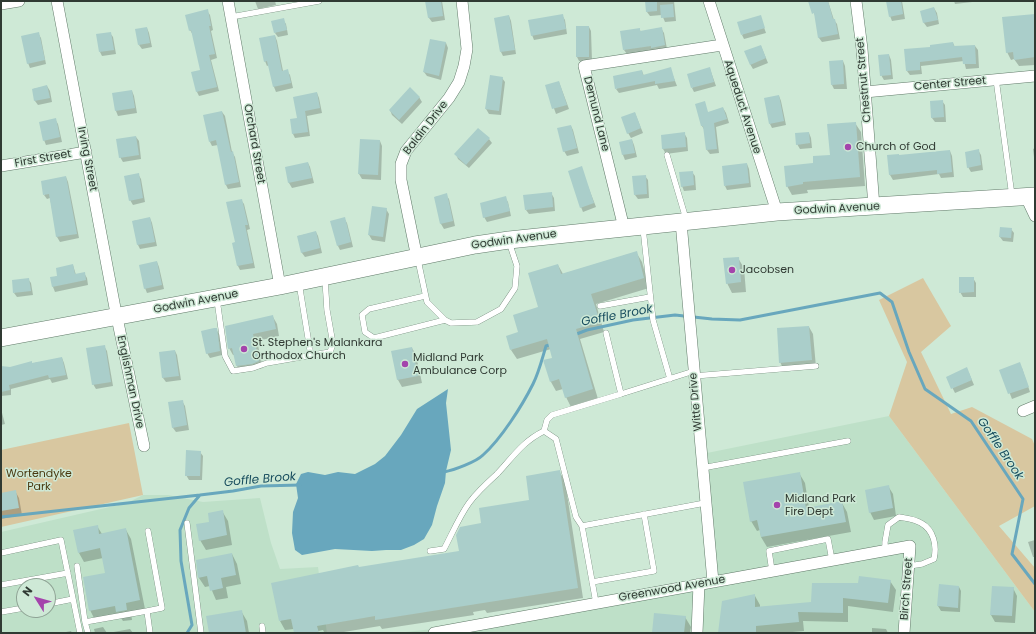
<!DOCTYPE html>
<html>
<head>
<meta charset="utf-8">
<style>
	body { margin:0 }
	#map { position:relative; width:1036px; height:634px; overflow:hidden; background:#cee9d6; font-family:Poppins,sans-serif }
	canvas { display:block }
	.frame { position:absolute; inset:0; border:2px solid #303a33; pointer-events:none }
	.north { position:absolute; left:16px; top:578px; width:40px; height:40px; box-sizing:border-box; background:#cee9d6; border:1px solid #8fa395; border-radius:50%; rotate:307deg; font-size:11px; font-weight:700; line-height:16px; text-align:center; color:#303a33 }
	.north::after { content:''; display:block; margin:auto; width:14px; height:18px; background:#a444ac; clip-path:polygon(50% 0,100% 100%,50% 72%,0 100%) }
</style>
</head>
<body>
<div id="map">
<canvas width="1036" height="634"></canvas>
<div class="frame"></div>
<div class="north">N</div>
</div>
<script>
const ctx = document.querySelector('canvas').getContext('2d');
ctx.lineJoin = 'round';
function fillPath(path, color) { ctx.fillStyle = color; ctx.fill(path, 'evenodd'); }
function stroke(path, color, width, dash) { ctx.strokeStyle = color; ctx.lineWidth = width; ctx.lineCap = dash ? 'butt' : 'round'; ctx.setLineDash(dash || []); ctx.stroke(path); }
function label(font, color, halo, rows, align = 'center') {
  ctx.font = font + ' Poppins,sans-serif'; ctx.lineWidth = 3; ctx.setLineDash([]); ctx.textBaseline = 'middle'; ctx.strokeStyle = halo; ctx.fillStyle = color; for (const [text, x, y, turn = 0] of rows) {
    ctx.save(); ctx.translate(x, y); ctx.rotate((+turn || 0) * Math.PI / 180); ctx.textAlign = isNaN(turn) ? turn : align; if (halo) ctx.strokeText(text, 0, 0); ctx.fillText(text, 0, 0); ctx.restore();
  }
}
const built = new Path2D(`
	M889 416 1035 612V633H397L460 626 716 579 707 453Z
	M143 495H168L203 502 260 498 271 543 280 569 318 567 327 633H1V532L127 503ZM24 586H48V610H24Z`);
const green = new Path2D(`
	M923 278 951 326 921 352 951 414 972 407 1032 439 1035 446V506L999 526 1035 568V612L889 416 907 362 879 300Z
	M129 423 143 495 1 527V450Z`);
const water = new Path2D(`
	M448 389 446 403 451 450 446 471 445 483 437 506 432 525 424 539 414 545 401 550H386L372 551 335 549 302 555 295 550 292 533 293 512 298 498 296 484 301 474 308 472 325 475 338 472 355 474 375 464 385 456 401 435 417 409Z`);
const shadow = new Path2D(`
	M255 1H275L276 5 258 9Z
	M426 1H442L445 20 432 22 429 18Z
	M646 1H674L676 21 665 22 662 15 650 16 647 12Z
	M809 1H828L834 20 837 24 840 39 822 42 819 38 816 18Z
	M887 1H902L905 19 892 21 890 16Z
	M954 1H981L955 4Z
	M934 8 937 13 939 24 927 27 924 23 922 11Z
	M207 11 210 15 213 30 211 31 217 58 211 60 219 91 199 96 197 92 201 71 193 35 190 30Z
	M562 15 565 20 567 34 534 40 532 35Z
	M1035 15V65L1019 66 1014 59 1011 60 1007 52Z
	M509 16 511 21 516 54 503 56 501 52Z
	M760 16 766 33 744 39 742 35Z
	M283 20 286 24 288 35 278 37 275 33Z
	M589 27 591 31 592 61H579L577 57Z
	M147 28 149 33 152 47 142 49 139 45Z
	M661 28 664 33 667 49 627 54 624 50 640 30 641 32Z
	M38 33 41 38 46 64 30 68 28 63Z
	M110 33 113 37 116 54 102 56 100 52Z
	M275 36 277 41 283 71H287L290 75 293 88 276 92 274 87 269 65 267 66 265 61Z
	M431 40 446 43 448 48 441 80 427 76 424 72Z
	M953 43 955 47 975 46 978 50 979 68 966 69 964 61 921 66 922 74 910 75 907 71 931 48Z
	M761 46 768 63 753 69 750 64Z
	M889 55 891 60 893 79 884 80 881 75Z
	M843 61 845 66 847 89H834L832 85Z
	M670 68 677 86 659 89 657 85 619 93 616 89 642 71 644 76Z
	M710 69 716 86 694 92 692 88Z
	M502 78 505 82 501 115 489 114 486 109Z
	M559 82 569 109 556 114 546 86Z
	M47 86 50 91 52 102 38 105 35 101 33 89Z
	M132 91 134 96 137 113 118 116 116 111 113 94Z
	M317 93 319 98 322 113 307 116 310 136 295 138 293 134 291 120 298 119Z
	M779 96 781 101 786 125 772 128 770 124Z
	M419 97 422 102 402 124 392 115 390 110Z
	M942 101 945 105 946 122H935L932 118Z
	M704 103 708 113 723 108 726 113 729 123 716 127 719 153 710 154 707 150 705 131 702 126 696 105Z
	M222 112 225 116 232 152 235 157 241 187 228 189 226 185 218 145 212 146 210 142Z
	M635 113 643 133 631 138 628 133Z
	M55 119 58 124 62 142 46 145 44 140Z
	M855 123 861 132 865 186 807 190 808 193 792 195 787 186 815 164 831 156Z
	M571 126 573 130 579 153 567 156 564 151Z
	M684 133 687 138 688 151 666 154 663 149 662 136Z
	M809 133 811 138 812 148 800 149 797 144Z
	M136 137 139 141 141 159 123 162 120 157Z
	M489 139 492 143 469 168 458 159 456 154Z
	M361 140 380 141 382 146 381 180 362 179 359 174Z
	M632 140 634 145 637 157 625 160 623 155 620 143Z
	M1035 148V165L1033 149Z
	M978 150 981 155 983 170 971 172 968 167Z
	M950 151 952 156 954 177 941 178 939 174 893 180 890 175 889 155 900 156Z
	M308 163 310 167 314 183 292 188 289 183 286 168Z
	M747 164 749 169 751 187 727 190 725 186Z
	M581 168 596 207 583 212 581 207Z
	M692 172 695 176 696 190 684 191 682 186Z
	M138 174 141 179 145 202 133 205 130 200Z
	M645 176 648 180 649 198 638 199 635 195Z
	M66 177 68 182 79 238 60 242 57 237 50 198 47 199 44 195Z
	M551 193 554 198 555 211 529 214 526 210Z
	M446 195 449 199 455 226 444 229 441 224 435 197Z
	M505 198 508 202 511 216 487 222 484 217Z
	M241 200 244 204 250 229 247 230 255 268 240 270 238 266 233 244 236 243Z
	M386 209 389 214 385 242 372 240 369 235Z
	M150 218 152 223 157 246 140 249 138 245 133 221Z
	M344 218 347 223 353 247 340 250 338 246Z
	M1011 229 1014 233 1013 242 1003 241 1000 237Z
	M316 232 318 236 322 253 305 257 302 253 298 236Z
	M636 252 642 262 649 288 596 304 604 332 580 339 598 399 571 407 566 397 563 389 556 391 551 382 554 358 551 349 517 359 511 350 520 333 539 308 558 265 563 274Z
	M738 258 744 268 746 292 732 293 727 283Z
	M157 262 159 267 164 289 147 293 145 288Z
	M73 265 76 275 84 273 87 278 88 285 55 292 53 287 51 278 58 276Z
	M973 278 976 283V297H963L960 292Z
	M28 279 31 283 33 295 17 297 14 293Z
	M273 317 277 324 279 336 257 341 263 368 241 373 237 366 235 355H233L229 348Z
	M809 327 813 334 816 367 784 370 780 362Z
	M216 329 219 334 222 355 210 358 207 353Z
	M104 346 107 351 113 386 96 389 93 384Z
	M412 348 416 355 422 383 402 387 398 380 392 352Z
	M175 351 177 355 181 380 166 382 163 378Z
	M62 358 64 363 68 379 52 383 50 379 11 389V395L1 396V369Z
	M1022 368 1030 392 1012 399 1001 371Z
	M969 373 974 385 955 393 947 377Z
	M182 401 185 406 189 430 176 432 173 428Z
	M1 409 5 424 1 425Z
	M200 452 203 456 202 480H189L186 475Z
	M559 471 565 481 583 598 487 613 485 610 473 612 474 615 382 629 380 626 338 633H320L324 632 323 630 310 633H295L294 629 285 630 280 621 359 568 460 552 531 501Z
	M799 473 805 483 809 508 842 503 847 512 851 532 767 547 761 537 760 530 757 531 751 521Z
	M888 486 893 494 896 516 874 520 870 512Z
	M15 491 19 498 22 515 1 519V494Z
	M222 511 228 521 232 545 206 550 200 540 210 522Z
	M97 526 102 534 126 530 131 539 145 609 131 612 132 620 123 621 119 615 95 620 90 610 106 573 103 558 84 562 79 553Z
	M1035 540V557H1033L1028 542Z
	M232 554 237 564 241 584 226 587 228 598 216 600 210 586 205 587 199 578 197 561Z
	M890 581 896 590 893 612 848 606V622L803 621 804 631 781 633H719L755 596 760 605V608L812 603 859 584Z
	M940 585 959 587 961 591 960 612 941 611 938 606Z
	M1013 588 1017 596 1015 623 995 622 991 615Z
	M241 611 247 621 249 633H210Z
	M685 617 691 627 690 633H653Z
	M103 627 107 633H95L94 629Z
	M872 628 886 629 888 633H872Z
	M130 629 133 633H108Z
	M71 631 72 633H61Z`);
const stream = new Path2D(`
	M574 335 587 330 633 320 675 315 712 319 740 320 880 293 892 302 909 352 925 389 971 421 1023 499 1012 554 1035 584
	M444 472C454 470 476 462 483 455 501 439 522 406 533 384 539 372 542 359 546 346L552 344
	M1 517 200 495
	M187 633 192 625 181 561 180 530 189 508 200 495 233 491 261 486 300 485`);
const building = new Path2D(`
	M425 1H441L443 16 428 18Z
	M645 1H657V11L646 12Z
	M808 1H828L833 19H835L838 34 818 38 814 13 812 14Z
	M886 1H901L903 14 889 17Z
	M673 4 674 17 661 18 660 5Z
	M934 7 938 20 923 23 920 11Z
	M208 9 211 26H209L215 54 209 55 217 87 196 92 191 72 200 70 191 30 189 31 185 15Z
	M563 14 566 29 531 36 528 20Z
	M1035 14V57L1014 60 1013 52 1006 53 1002 17Z
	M509 15 515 50 500 52 494 18Z
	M761 15 765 28 741 35 737 22Z
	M284 18 287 30 274 33 271 21Z
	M576 26H589V57H576Z
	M147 27 150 43 138 45 135 29Z
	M662 27 665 45 651 48V46L623 50 620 31 640 28V31Z
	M39 32 45 60 27 64 21 36Z
	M111 32 114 50 99 52 96 34Z
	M275 35 282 71 288 69 291 83 273 87 267 61 264 62 259 38Z
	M430 39 446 42 439 76 423 72Z
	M953 42 954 46 975 45 976 64H963L962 57 920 62V70L906 71 904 49 930 47V45Z
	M761 45 766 58 750 65 744 51Z
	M889 54 891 75 880 76 878 55Z
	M843 60 844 84 831 85 829 61Z
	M671 67 675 81 655 84V81L615 89 613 76 642 70 643 75Z
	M710 67 714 82 691 88 687 74Z
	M490 75 503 77 499 111 485 109Z
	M559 81 567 105 552 109 545 85Z
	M47 85 50 98 34 101 32 89Z
	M410 87 420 97 399 120 389 110Z
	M132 90 135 108 115 111 112 93Z
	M317 92 320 108 305 111 308 132 292 134 290 119 297 118 293 97Z
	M779 95 784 121 769 124 764 98Z
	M943 100 944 117 931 118 930 101Z
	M705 101 708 112 723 107 727 119 714 123 717 149 706 150 703 126H701L695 104Z
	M222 111 231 152 233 151 239 182 225 185 216 140 209 142 203 115Z
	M635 112 641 128 627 134 621 117Z
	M56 118 60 137 43 141 39 122Z
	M856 122 860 177 803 182V184L786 187 784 166 813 163V156L830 155 827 124Z
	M571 125 577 148 563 152 557 128Z
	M478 128 490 138 466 165 454 154Z
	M685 132 686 147 662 149 661 135Z
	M809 132 810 143 796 145 795 133Z
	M136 136 139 155 119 158 116 139Z
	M360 139 380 140 378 175 358 174Z
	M632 139 635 153 622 155 619 142Z
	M979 149 981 165 967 168 965 152Z
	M950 150 952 172 937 174V170L889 175 887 155 899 154V155Z
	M308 162 312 178 288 183 285 167Z
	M747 163 749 183 724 186 722 166Z
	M582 166 594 203 580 208 568 171Z
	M693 171 694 185 681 187 679 172Z
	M139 173 143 198 129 201 124 176Z
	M646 175 647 194 634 195 632 176Z
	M66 176 77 234 56 237 49 194 43 195 41 181Z
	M552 192 553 207 525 210 523 195Z
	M447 193 453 221 440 224 434 197Z
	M506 196 510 211 483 218 480 203Z
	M242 199 248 225H245L253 263 237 266 232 243 235 242 226 202Z
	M372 206 387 208 383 237 368 235Z
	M150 217 155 242 137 245 132 221Z
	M345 217 351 242 337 246 330 221Z
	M1000 227 1012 228 1011 238 999 237Z
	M316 231 320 248 301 253 297 236Z
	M637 251 644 278 591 294 600 322 576 329 593 389 565 398 559 379 550 382 543 360 552 358 547 339 510 350 506 336 518 332 513 315 538 307 528 273 558 264 561 274Z
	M739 257 741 282 726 284 723 258Z
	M157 261 162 285 144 289 139 265Z
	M73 264 75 274 85 272 86 280 52 287 50 277 57 276 56 268Z
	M959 277H974V292L959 293Z
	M29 278 31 291 13 293 12 280Z
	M273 315 276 329 253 334 259 361 252 364 236 366 232 348 228 349 225 326Z
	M809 326 812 360 779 363 777 328Z
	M214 328H217L220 351 206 354 201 331Z
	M105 345 111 382 92 385 86 348Z
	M412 347 418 376 397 380 391 351Z
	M175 350 179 376 162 378 159 352Z
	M62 357 66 375 49 378 48 375 9 385 10 390 1 392V366L10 367 32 361V363Z
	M1020 362 1029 387 1008 394 999 370Z
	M967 367 972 380 951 389 946 377Z
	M183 400 187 425 172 428 168 402Z
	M186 450 201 451 200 476H185Z
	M560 470 578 588 375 620V616L317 626 319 633H294L291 619 279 621 271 583 358 565 359 567 459 551 456 535 460 527 481 523 479 508 529 500 526 476Z
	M800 472 806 508 842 501 846 522 761 537 757 520 750 522 743 482Z
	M889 485 893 508 869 513 865 490Z
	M16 490 19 508 1 511V493Z
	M223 510 227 535 199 541 196 524 209 522 208 513Z
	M98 525 99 534 126 528 140 600 126 603 127 610 116 612 115 606 89 611 83 577 105 573 100 548 78 553 73 530Z
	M232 553 236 575 221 578 223 588 210 591 207 576 198 578 196 560Z
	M859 576 891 580 888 603 843 598V613L798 612 799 622 756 626V633H718L722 601 755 594V607L811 602 812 583H858Z
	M939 584 959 586 958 608 937 606Z
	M992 586 1014 587 1012 616 990 615Z
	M242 610 246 633H209L206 616Z
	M654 613 686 616 684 633H652Z`);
const service = new Path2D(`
	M231 17 319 1
	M996 79 1012 196
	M667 155 686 219
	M643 228 653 320 670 379
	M418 260 427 302 445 320 451 323 477 322 501 309 515 288 517 266 509 242
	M299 283 311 356
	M425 296 369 309 362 315 365 332 374 338 445 320
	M217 300 225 356 233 371 253 368 267 363 330 352 333 344 327 310 325 279
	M600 306 650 297
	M606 333 621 394 694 371
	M694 376 816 366
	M544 431 547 420 552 415 621 394
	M702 468 848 441
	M187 523 201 633
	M582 526 705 503
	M148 531 162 608 147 611 150 633
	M885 550V542L888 525 899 517C905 518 915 519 921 523 934 530 937 546 934 559L922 564 909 566
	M430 551 444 549C452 534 459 517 469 503 477 492 487 483 497 474 513 457 522 442 544 431L556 439 576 517 582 526 596 603
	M1 553 61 540 80 633
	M77 566 85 622
	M772 571 769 551 828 539 832 560
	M592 582 654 571 644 514
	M1 585 68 573
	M48 604 73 599
	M1 612 24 608
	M262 626 263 633
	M88 633 85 622 147 611`);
const minor = new Path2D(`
	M57 1 115 308 144 446
	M228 1 280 286
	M709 1 777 212
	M856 1 862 49 874 207
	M1 4 19 1
	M865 92 1035 76
	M1 166 86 152
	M1026 197 1035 216
	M681 222 713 582
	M624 228 584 66 722 45
	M417 258 401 180V164L406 151 449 98 459 82 464 66 467 49 462 1
	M1023 411 1035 406
	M434 633 910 546 904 633
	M697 633 699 584`);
const primary = new Path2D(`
	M1 338 280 286 475 245 509 240 777 212 1035 196`);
const markers = [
	[848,147,4,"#a444ac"],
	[732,270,4,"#a444ac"],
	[244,349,4,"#a444ac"],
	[405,364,4,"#a444ac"],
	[777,505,4,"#a444ac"]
];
const streetNames = [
	["Chestnut Street",864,80,-95],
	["Center Street",950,84,-5],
	["Aqueduct Avenue",742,107,72],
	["Demund Lane",596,114,76],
	["Baldin Drive",426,128,-52],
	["Orchard Street",254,144,80],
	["First Street",43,159,-10],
	["Irving Street",87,159,79],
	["Godwin Avenue",837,209,-3],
	["Godwin Avenue",514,240,-8],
	["Godwin Avenue",196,302,-11],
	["Englishman Drive",130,382,78],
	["Witte Drive",696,402,-95],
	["Greenwood Avenue",672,589,-10],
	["Birch Street",907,589,-86]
];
const poiNames = [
	["Church of God",856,147],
	["Jacobsen",740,270],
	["St. Stephen's Malankara",252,343],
	["Orthodox Church",252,356],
	["Midland Park",413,358],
	["Ambulance Corp",413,371],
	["Midland Park",785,499],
	["Fire Dept",785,512]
];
const parkNames = [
	["Wortendyke",39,474],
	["Park",39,487]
];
const waterNames = [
	["Goffle Brook",617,316,-11],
	["Goffle Brook",1000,449,56],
	["Goffle Brook",260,480,-5]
];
fillPath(built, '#bee0c8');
fillPath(green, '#d8c7a0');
fillPath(water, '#68a7bd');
fillPath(shadow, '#0003');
stroke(stream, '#68a7bd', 3);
fillPath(building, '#aaceca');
stroke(service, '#617a69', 6);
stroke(minor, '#617a69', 12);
stroke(primary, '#617a69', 18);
stroke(service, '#fff', 5.5);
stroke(minor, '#fff', 11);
stroke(primary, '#fff', 17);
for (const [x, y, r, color] of markers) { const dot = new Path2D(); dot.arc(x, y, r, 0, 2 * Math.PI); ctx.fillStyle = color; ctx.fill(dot); stroke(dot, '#cee9d6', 1.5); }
label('11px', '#303a33', '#cee9d6', streetNames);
label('11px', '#303a33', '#cee9d6', poiNames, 'left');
label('11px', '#4a3910', '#cee9d6', parkNames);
label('italic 12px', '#184d5e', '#cee9d6', waterNames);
</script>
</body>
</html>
